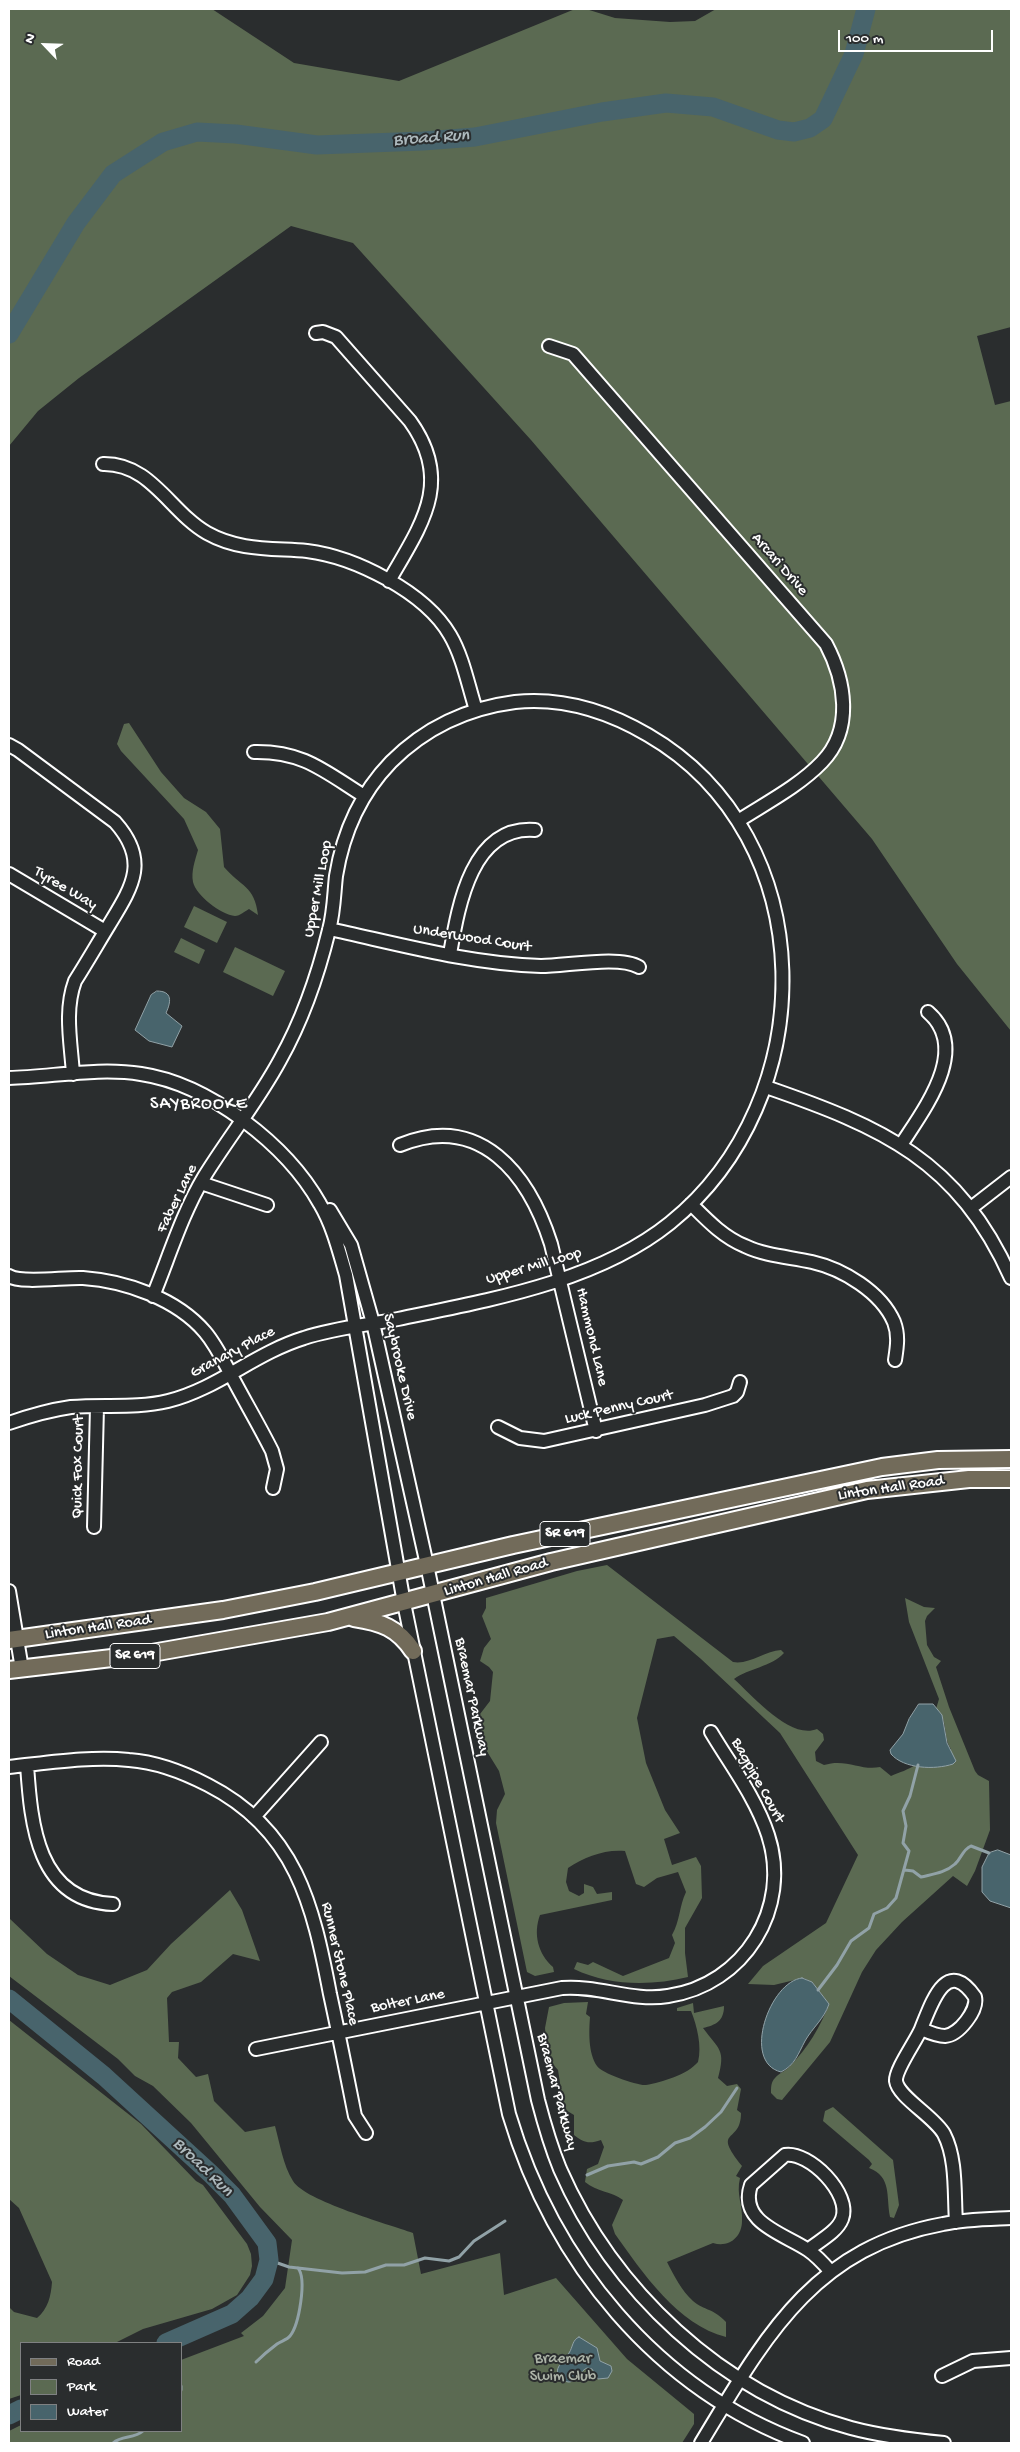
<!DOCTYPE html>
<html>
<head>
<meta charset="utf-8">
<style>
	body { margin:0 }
	#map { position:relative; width:1020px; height:2452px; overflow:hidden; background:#2a2d2e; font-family:"Gochi Hand",sans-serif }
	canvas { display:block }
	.frame { position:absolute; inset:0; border:10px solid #fff; pointer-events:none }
	.legend { position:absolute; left:20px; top:2342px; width:162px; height:90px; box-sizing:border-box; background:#2a2d2e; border:1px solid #7f8182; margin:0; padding:6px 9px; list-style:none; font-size:15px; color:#fff }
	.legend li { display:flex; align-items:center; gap:10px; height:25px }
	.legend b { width:25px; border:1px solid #7f8182 }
	.north { position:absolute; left:20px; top:20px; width:50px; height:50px; -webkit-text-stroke:4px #2a2d2e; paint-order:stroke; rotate:294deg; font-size:14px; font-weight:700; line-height:20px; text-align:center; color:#fff }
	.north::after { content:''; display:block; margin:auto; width:18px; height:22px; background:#fff; clip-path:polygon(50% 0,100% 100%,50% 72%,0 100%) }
	.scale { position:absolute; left:838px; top:30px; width:155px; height:22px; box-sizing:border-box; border:2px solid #fff; border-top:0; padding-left:6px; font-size:15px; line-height:18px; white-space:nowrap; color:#fff; -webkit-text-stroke:4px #2a2d2e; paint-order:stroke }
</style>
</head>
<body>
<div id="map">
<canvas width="1020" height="2452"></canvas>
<div class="frame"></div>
<ul class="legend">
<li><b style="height:6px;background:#726b5a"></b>Road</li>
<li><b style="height:14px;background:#5b6a52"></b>Park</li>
<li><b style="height:14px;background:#48646c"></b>Water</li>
</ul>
<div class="north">N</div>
<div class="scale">100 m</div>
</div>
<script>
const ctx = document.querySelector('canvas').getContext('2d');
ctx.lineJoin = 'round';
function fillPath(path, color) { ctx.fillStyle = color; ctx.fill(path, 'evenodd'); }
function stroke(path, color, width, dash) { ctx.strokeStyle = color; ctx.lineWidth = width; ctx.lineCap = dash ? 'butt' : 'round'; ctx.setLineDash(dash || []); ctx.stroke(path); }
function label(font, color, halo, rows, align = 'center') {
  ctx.font = font + ' "Gochi Hand",sans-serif'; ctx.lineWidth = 4; ctx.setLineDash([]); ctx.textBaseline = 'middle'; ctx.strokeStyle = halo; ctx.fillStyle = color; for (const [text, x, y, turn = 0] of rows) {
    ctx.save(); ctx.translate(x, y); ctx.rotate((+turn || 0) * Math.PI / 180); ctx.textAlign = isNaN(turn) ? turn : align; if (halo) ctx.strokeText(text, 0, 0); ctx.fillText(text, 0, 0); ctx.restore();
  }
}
const green = new Path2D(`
	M9 9H212L294 63 399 81 575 9H586L615 18 670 22 695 21 716 9H1011V327L977 336 995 405 1011 401V1031L957 964 872 839 531 440 353 243 291 226 79 378 38 411 9 446Z
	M129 723 161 772 184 798 206 812 220 829 224 867C240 886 255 886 258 915L249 909C245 911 240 916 235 916 221 915 196 895 193 882 191 871 195 861 198 850L184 819 121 751 117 744 124 724Z
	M194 906 227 922 217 943 184 927Z
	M181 938 205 950 199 964 174 952Z
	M235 947 285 971 273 996 223 972Z
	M607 1565 733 1662C749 1665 765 1651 781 1650L784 1653C771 1667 749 1668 734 1679 753 1696 790 1740 817 1729L823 1734 824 1740 815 1752 816 1761 824 1765C846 1758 861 1771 880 1767L891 1776C900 1772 908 1770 915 1765L927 1767 951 1749C943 1738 948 1717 936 1709L939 1699 909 1622 905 1598 924 1607 935 1608 927 1616 925 1621 927 1645 934 1657 941 1661 936 1667 949 1707 975 1771 978 1775 989 1781 990 1830 975 1871 967 1886 953 1876 902 1922 876 1950 862 1972 830 2042 782 2100 777 2099 771 2093C771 2087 771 2082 775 2078 779 2073 786 2071 790 2066 807 2049 821 2026 829 2004L812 1982 803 1978 774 1985 748 1984 763 1966 826 1923 858 1855 780 1733 701 1659 674 1636 657 1639 637 1718 646 1763 665 1810 680 1833 664 1839 672 1865 696 1857 701 1866 702 1898 685 1928V1953L688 1977C651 1986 609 1986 574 1969L577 1962 588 1965 593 1962 623 1976 669 1958 675 1943 672 1935C680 1921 679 1907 686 1892L678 1872 657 1878 644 1887 636 1884 625 1851C605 1849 584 1857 568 1868L566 1882 569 1891 579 1896 584 1893V1884L593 1887 597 1894 612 1892V1900L540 1915C533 1934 538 1954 553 1967L554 1972 535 1976 527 1972 496 1823 497 1810 505 1794 499 1771 483 1745 477 1718 490 1701 493 1672 489 1667 480 1661 484 1648 491 1639 482 1616 486 1608V1598L577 1571Z
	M230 1890 242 1910 260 1961 233 1954 201 1982 172 1992 167 1998 169 2042H179L178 2058 196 2077 208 2074 214 2101 245 2132 275 2126C280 2144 283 2165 293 2181 305 2201 388 2224 413 2233L421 2274 500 2253 504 2295 556 2278 627 2359 694 2414V2424L682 2443H9V2431L21 2425V2431H181V2360L244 2336 241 2333 263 2316 285 2288 292 2240 260 2207 191 2123 153 2086 135 2076 118 2059 9 1976V1918L47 1954 78 1975 110 1985 147 1970 171 1944Z
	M588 2002 586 2014 590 2017C589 2031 588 2053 597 2066 601 2073 638 2086 646 2085 662 2082 687 2075 698 2062 702 2046 697 2026 691 2011H677V2008L693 2003 694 2013 724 2006C724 2021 716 2025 703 2028 719 2050 726 2049 718 2078L727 2086 737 2084 741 2089 737 2110 741 2113C741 2145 711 2127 742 2166L736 2176 740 2178C736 2195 743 2205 742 2221 742 2237 729 2248 713 2243L667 2262C674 2276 682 2291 693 2301 705 2311 713 2308 726 2322V2337C678 2325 642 2272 615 2234L612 2225 623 2200C611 2191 597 2192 585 2182L587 2169 598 2164 604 2147 601 2140C589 2144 584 2143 574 2135V2115L564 2109 558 2070 550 2061 546 2041 545 2028 549 2007 564 2003Z
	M9 2020 141 2124 196 2181 203 2185 247 2244 251 2254 252 2266 250 2275 237 2295 212 2309 143 2329 115 2343H21V2395L9 2399V2307L14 2312 37 2318C48 2309 51 2296 52 2282L19 2208 9 2199Z
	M833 2107 893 2160 899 2205 894 2218 890 2217C886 2196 892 2177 869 2168L872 2164 869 2160 823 2121 825 2111Z`);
const water = new Path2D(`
	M157 991C173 991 171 1002 166 1013L182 1026 172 1047 149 1041 135 1030 151 995Z
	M919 1704H933L942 1715 947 1743 956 1761 953 1764C935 1770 904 1769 891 1754L890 1750 903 1734 909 1719Z
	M998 1850 1011 1855V1908L990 1901 982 1892V1867L989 1853Z
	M802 1978 812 1982 829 2004C824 2019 813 2027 805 2041 798 2054 795 2065 781 2072 741 2062 770 1981 802 1978Z
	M579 2337 597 2348 600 2361 611 2366 612 2371 608 2378 598 2379 592 2369 587 2368C579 2371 574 2389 562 2379 550 2369 565 2361 569 2353 573 2347 572 2340 579 2337Z`);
const stream = new Path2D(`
	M905 1870 913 1871 921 1877C933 1874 945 1873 955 1864 962 1858 962 1850 971 1846L989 1853
	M818 1990 837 1965 851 1941 869 1928 874 1914 887 1908 896 1898 909 1851 903 1843 906 1826 903 1811 910 1796 918 1765
	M587 2175 608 2166 634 2162 641 2164 658 2157 675 2143 690 2138 705 2127 721 2112 737 2088
	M269 2260 289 2267 342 2273 365 2272 386 2265H404L425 2258 449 2261 459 2257 474 2241 505 2221
	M256 2362C262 2356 269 2350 277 2344 281 2341 287 2340 290 2336 299 2325 307 2279 298 2268
	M181 2386V2390
	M113 2443C122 2435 134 2439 143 2431`);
const river = new Path2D(`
	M9 334 76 223 113 174 163 142 197 132 236 134 317 145 423 141 475 137 602 112 666 103 713 107 778 130 794 132 810 128 823 119 854 54 866 9
	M9 1999 104 2076 211 2174 232 2195 267 2243 269 2260 264 2279 250 2298 232 2314 166 2343
	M9 2415 21 2409`);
const minor = new Path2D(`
	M316 333 323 332 336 337 410 421C454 482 421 525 389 581
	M549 346 573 354 826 644C845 680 854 729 822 762 799 786 766 803 738 821
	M103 464C151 463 170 512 207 533 239 551 272 548 307 551 355 557 425 592 450 635 463 657 468 685 476 710
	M9 745 18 750 115 822C150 861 132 887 109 925 98 943 87 962 75 981 64 1011 71 1043 73 1074
	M254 752C303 751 324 771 364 796
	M9 874 105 931
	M329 929C399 944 470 964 541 966 566 966 620 955 639 967
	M450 954C458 908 471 825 535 830
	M9 1078C52 1077 98 1067 141 1074 209 1084 287 1145 320 1204 333 1226 339 1251 346 1275L404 1603 509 2114C553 2262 656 2389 803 2443
	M766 1087C882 1127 958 1160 1011 1278
	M400 1145C481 1112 529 1175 551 1244L596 1431
	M901 1145C924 1109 971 1049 928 1012
	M201 1183 267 1205
	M691 1204C707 1220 723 1237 745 1246 766 1256 790 1257 812 1262 843 1269 881 1292 894 1322 899 1335 897 1347 895 1360
	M971 1208 1011 1177
	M330 1210 351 1245 373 1323 427 1565 538 2100C544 2123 551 2147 560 2169 613 2290 721 2393 851 2428 881 2436 913 2440 944 2443
	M9 1276C21 1284 65 1277 83 1278 126 1281 177 1299 205 1332 216 1345 223 1360 231 1375 244 1400 259 1425 272 1451L277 1469 273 1488
	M9 1423C29 1416 50 1410 71 1407 104 1404 135 1409 168 1401 217 1389 255 1353 304 1338 334 1328 367 1325 398 1319 489 1300 597 1282 670 1223 823 1100 824 837 648 735 607 711 563 697 515 702 468 708 425 728 391 762 361 793 343 833 336 876 334 894 334 912 329 930 318 975 303 1019 280 1060 258 1101 228 1138 204 1177 182 1214 169 1257 153 1296
	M498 1427 520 1438 544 1441 705 1405 733 1396 737 1392 740 1382
	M94 1527 97 1407
	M9 1591 22 1669
	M27 1765C31 1824 37 1901 113 1904
	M9 1767C48 1763 89 1756 129 1760 157 1762 183 1772 208 1785 296 1830 313 1905 330 1994 339 2035 347 2076 355 2116L366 2133
	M254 1817 321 1742
	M921 2029C931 2005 946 1955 975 1997 978 2010 959 2035 945 2036 937 2036 928 2032 921 2029 916 2041 895 2070 896 2081 898 2097 935 2117 944 2134 957 2159 954 2194 956 2222
	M256 2049 562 1988C598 1985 633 2002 668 1996 744 1985 792 1908 768 1835 756 1798 730 1764 711 1732
	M808 2250C819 2241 837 2232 842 2219 852 2194 809 2151 785 2155L751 2185C738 2223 785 2234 808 2250 817 2256 824 2264 831 2272
	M942 2376 973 2361 1011 2358
	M701 2443C764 2339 812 2248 943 2224 965 2219 988 2219 1011 2218`);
const major = new Path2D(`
	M354 1618C381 1622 398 1628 413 1651
	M9 1640 223 1610 315 1592 513 1545 882 1467 938 1460 1011 1459
	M9 1670 146 1654 328 1622 551 1562 867 1490 969 1479H1011`);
const shields = [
	[565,1534,50],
	[135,1656,50]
];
const shieldNames = [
	["SR 619",565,1534],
	["SR 619",135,1656]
];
const streetNames = [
	["Arcari Drive",779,565,49],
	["Tyree Way",65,889,31],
	["Upper Mill Loop",319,889,-79],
	["Underwood Court",472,939,9],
	["Faber Lane",178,1199,-64],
	["Upper Mill Loop",534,1267,-16],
	["Hammond Lane",591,1337,77],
	["Granary Place",233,1353,-28],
	["Saybrooke Drive",399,1367,77],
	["Luck Penny Court",619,1408,-13],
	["Quick Fox Court",79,1467,-89],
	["Linton Hall Road",891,1489,-8],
	["Linton Hall Road",496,1578,-16],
	["Linton Hall Road",98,1628,-8],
	["Braemar Parkway",471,1697,78],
	["Bagpipe Court",757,1781,61],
	["Runner Stone Place",339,1964,77],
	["Bolter Lane",408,2002,-11],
	["Braemar Parkway",556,2092,75]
];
const parkNames = [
	["Braemar",563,2360],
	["Swim Club",563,2378]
];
const waterNames = [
	["Broad Run",431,139,-4],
	["Broad Run",202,2168,44]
];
const neighbourhoodNames = [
	["SAYBROOKE",199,1105]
];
fillPath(green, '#5b6a52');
fillPath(water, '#48646c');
stroke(water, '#91a2a7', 1);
stroke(stream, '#91a2a7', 3);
stroke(river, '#48646c', 19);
stroke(minor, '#fff', 16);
stroke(major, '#fff', 20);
stroke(minor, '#2a2d2e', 12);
stroke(major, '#726b5a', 16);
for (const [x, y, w] of shields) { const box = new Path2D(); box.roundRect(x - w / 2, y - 12.5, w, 25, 4); ctx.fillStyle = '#2a2d2e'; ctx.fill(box); stroke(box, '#fff', 1); }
label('bold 15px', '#fff', null, shieldNames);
label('16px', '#fff', '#2a2d2e', streetNames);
label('16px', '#adb4a8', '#2a2d2e', parkNames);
label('italic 18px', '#adb9bd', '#2a2d2e', waterNames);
ctx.letterSpacing = '1px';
label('18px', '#fff', '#2a2d2e', neighbourhoodNames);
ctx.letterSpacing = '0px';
</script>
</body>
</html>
